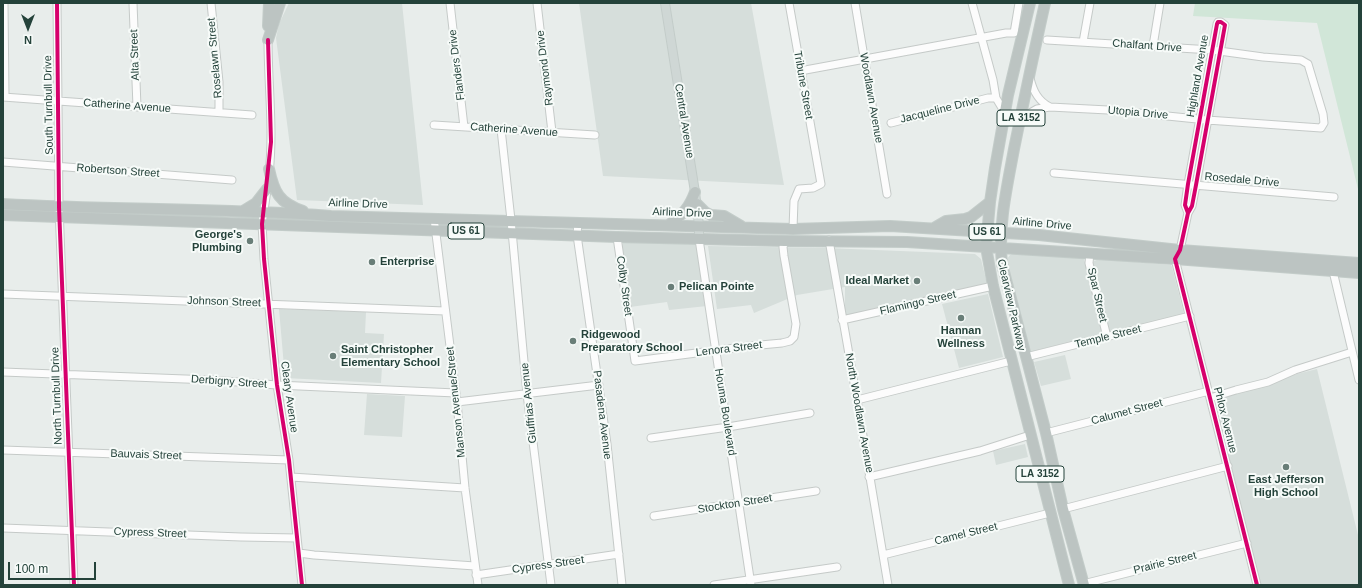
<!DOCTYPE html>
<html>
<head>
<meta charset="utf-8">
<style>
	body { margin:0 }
	#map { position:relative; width:1362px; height:588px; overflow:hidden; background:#e8edeb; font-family:Helvetica,sans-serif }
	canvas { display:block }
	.frame { position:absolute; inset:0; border:4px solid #24423a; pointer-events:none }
	.north { position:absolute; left:8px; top:8px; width:40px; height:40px; -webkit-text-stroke:3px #f7fbf9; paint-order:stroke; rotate:180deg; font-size:11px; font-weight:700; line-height:16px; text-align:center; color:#24423a }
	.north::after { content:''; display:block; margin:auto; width:14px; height:18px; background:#24423a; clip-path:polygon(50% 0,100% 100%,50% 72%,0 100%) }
	.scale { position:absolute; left:8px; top:562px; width:88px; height:18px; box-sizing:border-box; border:2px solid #24423a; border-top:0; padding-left:5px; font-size:12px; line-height:14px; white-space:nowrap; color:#24423a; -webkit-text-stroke:3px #f7fbf9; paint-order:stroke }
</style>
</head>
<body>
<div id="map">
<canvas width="1362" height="588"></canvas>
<div class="frame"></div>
<div class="north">N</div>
<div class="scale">100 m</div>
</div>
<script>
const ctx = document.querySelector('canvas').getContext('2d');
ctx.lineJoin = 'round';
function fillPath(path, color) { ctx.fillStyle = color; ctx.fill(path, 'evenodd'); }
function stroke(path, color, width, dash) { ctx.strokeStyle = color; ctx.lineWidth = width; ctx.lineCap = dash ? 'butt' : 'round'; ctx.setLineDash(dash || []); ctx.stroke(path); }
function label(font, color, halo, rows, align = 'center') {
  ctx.font = font + ' Helvetica,sans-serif'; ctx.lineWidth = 4; ctx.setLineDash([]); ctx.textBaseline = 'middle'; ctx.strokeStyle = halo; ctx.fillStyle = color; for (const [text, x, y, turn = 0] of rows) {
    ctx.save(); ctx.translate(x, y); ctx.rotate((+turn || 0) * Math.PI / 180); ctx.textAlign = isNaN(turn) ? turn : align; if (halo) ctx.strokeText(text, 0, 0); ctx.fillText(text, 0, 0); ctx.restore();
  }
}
const built = new Path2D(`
	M289 3H402L423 205 297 200 276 38 279 24Z
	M579 3H751L784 185 603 176Z
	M623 242 696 244 707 306 669 310 667 302 630 307 622 246Z
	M708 246 826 248 975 254 981 259 987 284 846 317 845 315V287L797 295 754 313 751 305 717 309Z
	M1012 254 1083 258 1087 266 1103 334 1030 352 1007 264V259L1010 255Z
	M1099 259 1171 265 1172 267 1184 314 1109 333 1092 265 1094 261Z
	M988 294 1003 357 959 368 942 304Z
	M279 309 366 312 365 333 384 334 381 383 285 378Z
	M1065 355 1071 379 1041 386 1034 362Z
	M1317 369 1359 539V585H1260L1213 395Z
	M367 394 405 396 402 437 364 435Z
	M1025 444 1028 457 996 465 993 451Z`);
const green = new Path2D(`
	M1195 3H1359V193L1317 23 1193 16Z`);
const minor = new Path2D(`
	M4 3 5 97
	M57 3 59 207 74 585
	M133 3 137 107
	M211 3 219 82V112
	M450 3 464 127
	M537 3 552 132
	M789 3 821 184 813 188 799 189 794 201 793 229
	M855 3 887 194
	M972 3 993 80 996 98
	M268 40C268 85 274 129 269 174
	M1083 42 1090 3
	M1153 46 1160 3
	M800 71 1006 33H1014L1019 3
	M1030 78C1033 91 1038 101 1050 107
	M3 97 252 115
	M891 123 988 98H996L1005 113
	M434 125 595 135
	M1019 125 1030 113 1037 109 1050 107 1108 110 1207 120 1321 128 1324 123 1323 114 1308 64 1301 60 1263 57 1212 50 1047 40
	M501 129 511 220 527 394 551 585
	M3 162 232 180
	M1054 173 1334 197
	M267 190 262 224 264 259 277 385 289 460 302 585
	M1188 213 1185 205 1188 184 1217 24 1218 22H1221L1225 25 1196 185 1192 206 1188 213 1180 250 1175 259 1257 585
	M434 218 457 402 465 488 478 585
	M578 222 577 235 607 444 622 585
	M617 237 635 361 750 346 782 343 790 341 794 337 796 324 784 256 783 247 785 241
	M699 239 751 585
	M829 240 857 400 888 585
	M1090 253 1089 263 1091 272 1107 337
	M1332 267 1359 380
	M3 294 445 311
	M842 320 993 286
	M1026 357 1190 316
	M3 372 211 380 277 385 456 393
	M1210 398 1236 390 1268 382 1295 370 1352 352
	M857 400 1011 361
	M457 402 599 385
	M1046 433 1209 391
	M651 438 728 427 810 413
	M3 450 289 460
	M291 477 465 488
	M869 477 980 451 1030 435
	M1063 509 1228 466
	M654 516 816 491
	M3 528 241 537 297 538
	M299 553 314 555 475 566
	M883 555 1050 513
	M476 575 619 554
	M1083 584 1247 543
	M714 585 837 567`);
const major = new Path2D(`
	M665 3 695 192 699 225V239`);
const highway = new Path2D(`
	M1030 3 1008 95 995 168 990 202 986 247 993 286 1069 585
	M1045 3C1034 52 1024 100 1014 149 1007 187 998 225 1002 264L1046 433 1063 509 1084 585
	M268 26 269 3
	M268 40 280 3
	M269 169C274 192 279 203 303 211
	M3 204C112 210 222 208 331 216L793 229 890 226 1039 235 1180 250 1359 263
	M697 204 705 212 711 215 724 216 741 226
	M243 211 256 203 267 189
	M3 215 617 237 785 241 907 242 1175 259 1359 273
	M670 224C683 214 689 208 695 192
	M934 228 946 221 965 219 971 217 990 202`);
const cycleway = new Path2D(`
	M57 3 59 207 74 585
	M268 40 271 142 262 224 264 259 277 385 289 460 302 585
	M1188 213 1185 205 1188 184 1217 24 1218 22H1221L1225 25 1196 185 1192 206 1188 213 1180 250 1175 259 1257 585`);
const markers = [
	[250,241,4,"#697e78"],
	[372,262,4,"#697e78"],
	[917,281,4,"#697e78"],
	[671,287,4,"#697e78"],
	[961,318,4,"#697e78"],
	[573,341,4,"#697e78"],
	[333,356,4,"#697e78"],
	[1286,467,4,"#697e78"]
];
const shields = [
	[1021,118,48],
	[466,231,36],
	[987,232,36],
	[1040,474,48]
];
const shieldNames = [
	["LA 3152",1021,118],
	["US 61",466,231],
	["US 61",987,232],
	["LA 3152",1040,474]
];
const streetNames = [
	["Chalfant Drive",1147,46,4],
	["Alta Street",135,55,-92],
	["Roselawn Street",215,58,-95],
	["Flanders Drive",457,65,-97],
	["Raymond Drive",545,68,-97],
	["Highland Avenue",1198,76,-80],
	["Tribune Street",803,85,80],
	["Woodlawn Avenue",871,98,80],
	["South Turnbull Drive",49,105,-91],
	["Catherine Avenue",127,106,4],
	["Jacqueline Drive",940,110,-14],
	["Utopia Drive",1138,113,5],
	["Central Avenue",684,121,81],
	["Catherine Avenue",514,130,4],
	["Robertson Street",118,171,4],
	["Rosedale Drive",1242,180,5],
	["Airline Drive",358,204,2],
	["Airline Drive",682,213,2],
	["Airline Drive",1042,224,5],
	["Colby Street",624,286,82],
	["Spar Street",1097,295,77],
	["Johnson Street",224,302,2],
	["Flamingo Street",918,303,-13],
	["Clearview Parkway",1011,305,77],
	["Temple Street",1108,337,-14],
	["Lenora Street",729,349,-7],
	["Derbigny Street",229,382,4],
	["North Turnbull Drive",57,396,-92],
	["Cleary Avenue",289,397,82],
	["Manson Avenue/Street",456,402,-96],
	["Giuffrias Avenue",529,403,-96],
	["Houma Boulevard",725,412,81],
	["Calumet Street",1127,412,-15],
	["North Woodlawn Avenue",859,413,80],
	["Pasadena Avenue",602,415,83],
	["Phlox Avenue",1225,420,76],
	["Bauvais Street",146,455,2],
	["Stockton Street",735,504,-9],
	["Cypress Street",150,533,2],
	["Camel Street",966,534,-14],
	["Prairie Street",1165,563,-14],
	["Cypress Street",548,565,-8]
];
const poiNames = [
	["George's",242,235,"right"],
	["Plumbing",242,248,"right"],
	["Enterprise",380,262],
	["Ideal Market",909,281,"right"],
	["Pelican Pointe",679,287],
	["Hannan",961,331,"center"],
	["Wellness",961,344,"center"],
	["Ridgewood",581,335],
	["Preparatory School",581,348],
	["Saint Christopher",341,350],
	["Elementary School",341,363],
	["East Jefferson",1286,480,"center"],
	["High School",1286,493,"center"]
];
fillPath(built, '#d6dedb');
fillPath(green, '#d1e6d8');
stroke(minor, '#c5cac8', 9);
stroke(major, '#c3ccc9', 10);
stroke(highway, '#c3ccc9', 12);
stroke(minor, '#fcfcfc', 7);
stroke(major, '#cfd7d5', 8);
stroke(highway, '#bcc4c2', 10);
stroke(cycleway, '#d6006c', 4);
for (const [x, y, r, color] of markers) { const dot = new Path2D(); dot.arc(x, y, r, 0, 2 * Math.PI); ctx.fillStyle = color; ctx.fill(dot); stroke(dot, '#f7fbf9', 1.5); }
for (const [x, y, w] of shields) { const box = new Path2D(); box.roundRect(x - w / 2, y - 8, w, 16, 3); ctx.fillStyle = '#f7fbf9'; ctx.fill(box); stroke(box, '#24423a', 1); }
label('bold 10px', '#24423a', null, shieldNames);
label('11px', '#24423a', '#f7fbf9', streetNames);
label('bold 11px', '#24423a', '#f7fbf9', poiNames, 'left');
</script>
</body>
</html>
